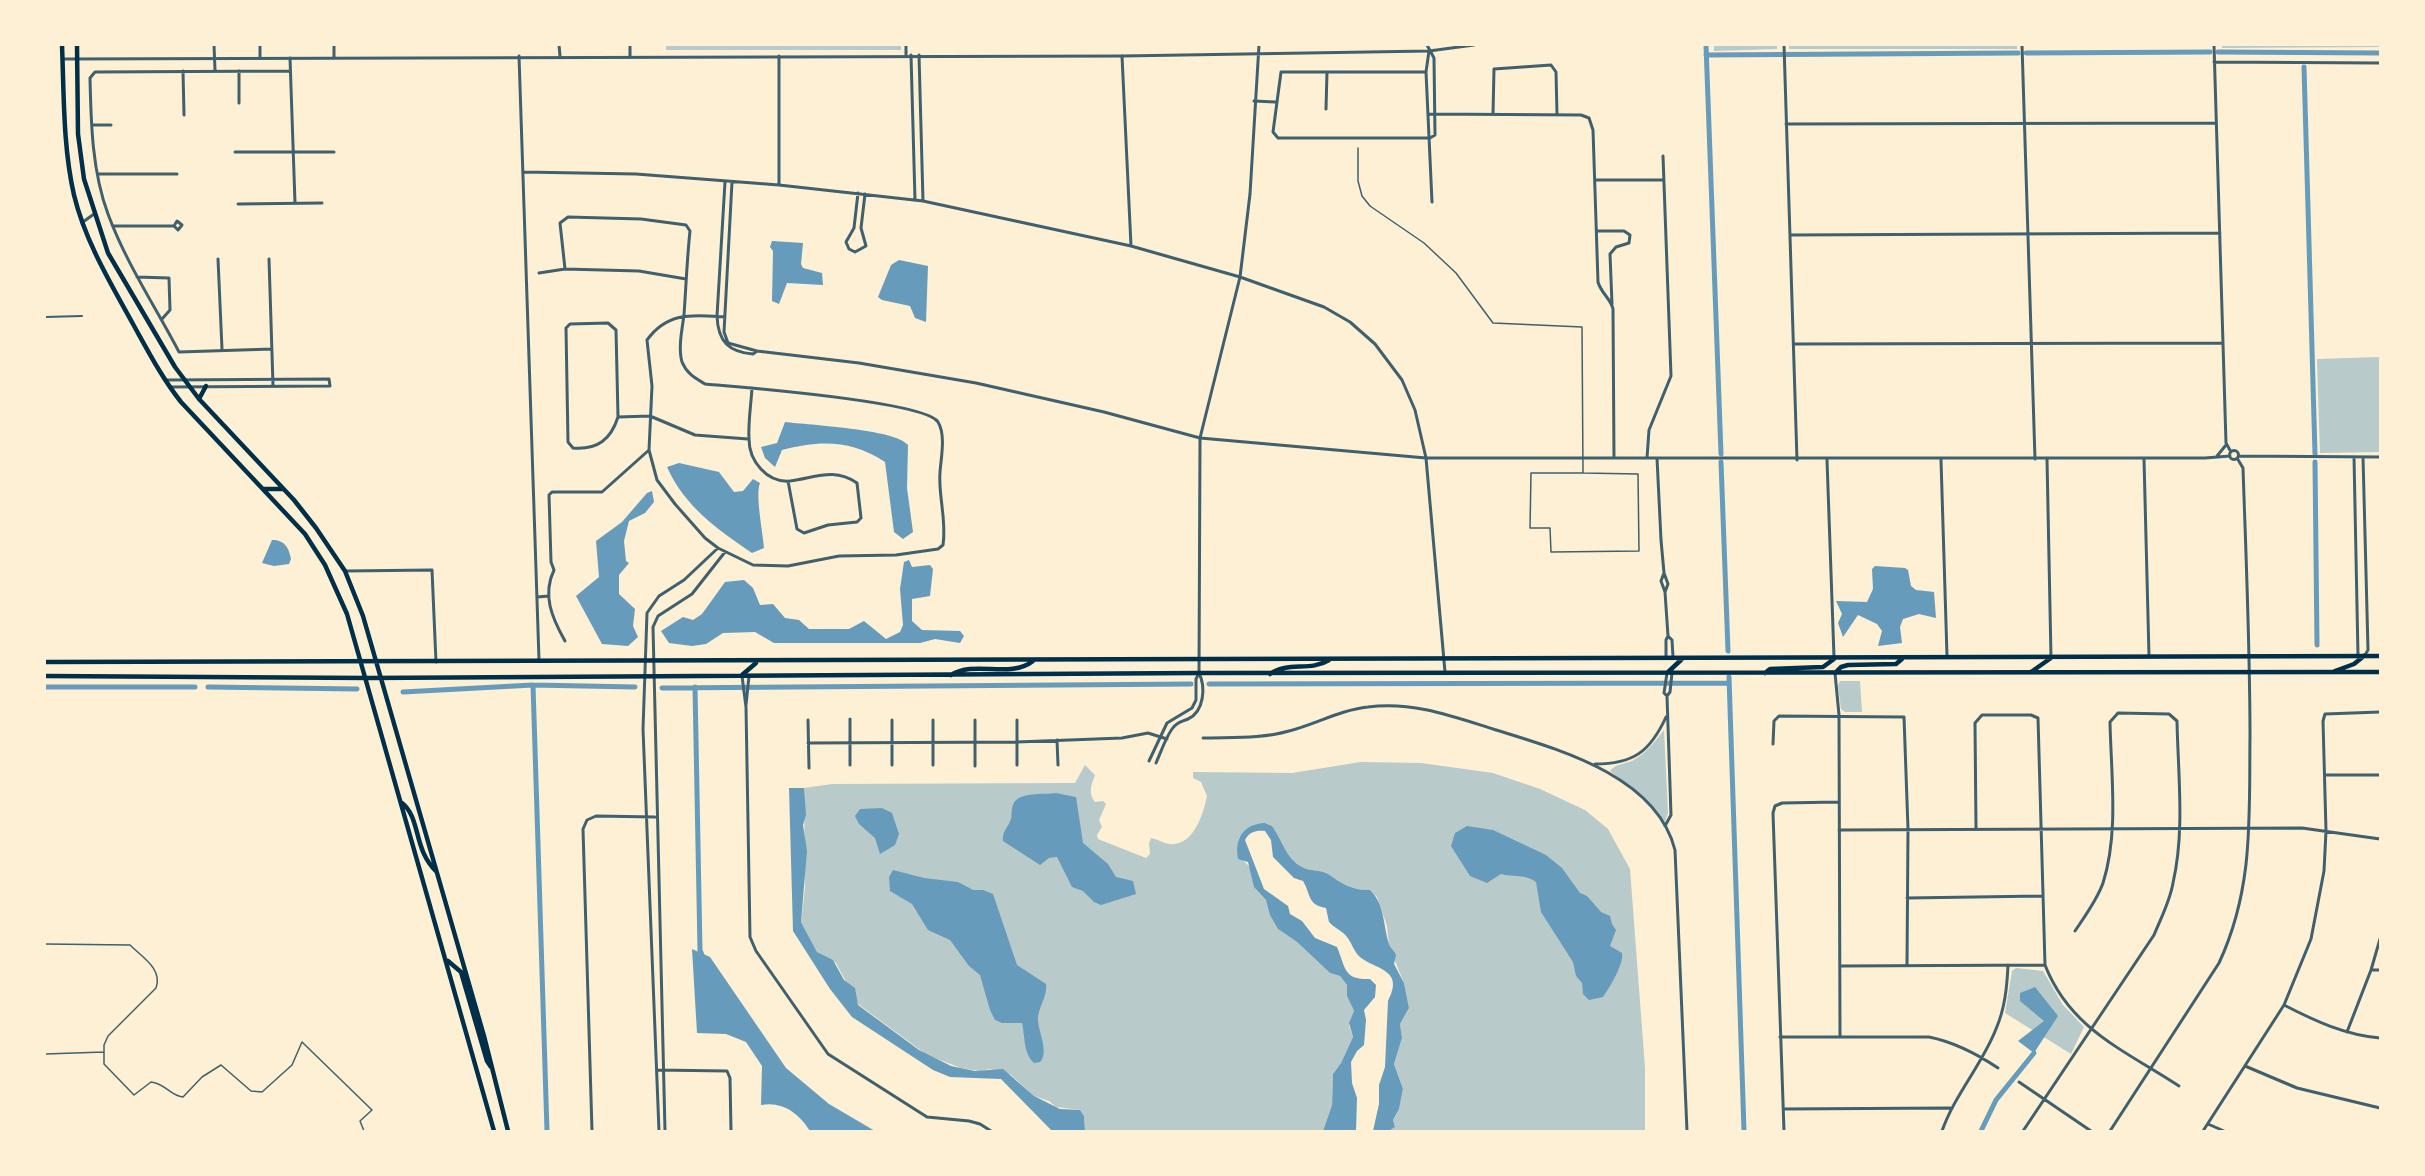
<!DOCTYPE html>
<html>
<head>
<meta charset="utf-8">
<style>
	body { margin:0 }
	#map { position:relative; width:2425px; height:1176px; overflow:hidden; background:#fdf0d5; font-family:Roboto,sans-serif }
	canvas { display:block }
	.frame { position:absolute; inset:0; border:46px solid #fdf0d5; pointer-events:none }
</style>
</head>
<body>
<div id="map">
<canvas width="2425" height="1176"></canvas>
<div class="frame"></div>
</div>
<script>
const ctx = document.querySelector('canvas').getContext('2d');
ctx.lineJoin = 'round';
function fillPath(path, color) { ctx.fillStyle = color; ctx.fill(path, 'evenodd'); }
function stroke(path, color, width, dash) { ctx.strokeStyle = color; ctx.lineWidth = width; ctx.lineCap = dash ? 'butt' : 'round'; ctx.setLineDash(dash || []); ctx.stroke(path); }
const green = new Path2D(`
	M666 45H901V50H666Z
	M1714 45H1777V49L1714 51Z
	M1789 45H2017V49H1789Z
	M2222 45H2380V47L2222 48Z
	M2380 357V452L2320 453 2317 359Z
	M1840 681H1860L1862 712H1845L1841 709 1838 686Z
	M1664 730 1668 813 1665 822 1644 797 1610 771C1615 764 1624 764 1632 761 1647 753 1654 742 1664 730Z
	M1361 762 1421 763 1493 773 1540 789 1585 810 1608 829 1630 869 1645 1068V1131H1389L1395 1127 1393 1120 1399 1109 1403 1089 1394 1064 1402 1038 1400 1024 1409 1008 1404 983 1389 946 1387 926 1377 897 1370 890C1351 890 1343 884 1328 874 1321 869 1310 872 1302 867 1286 859 1282 839 1272 826L1265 823 1239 838 1237 854 1251 868 1254 887 1266 900 1278 929 1297 942 1330 973 1340 976 1347 985V996L1354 1011 1349 1026 1353 1037 1341 1063 1333 1074 1332 1105 1323 1131H1085L1084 1116 1080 1110 1056 1107 1049 1101 1034 1096 1011 1075 990 1069 980 1071 961 1068 927 1055 858 1004 836 963 817 952 801 922 805 888 804 788 832 784 1075 783 1085 765 1095 775C1091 785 1088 793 1095 802L1103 801 1106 804 1099 820 1102 827 1097 835 1098 839 1146 858 1150 854 1149 843 1151 838C1157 839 1163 843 1169 844 1193 847 1203 815 1207 796L1201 782 1193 778V772L1292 773Z
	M2016 968 2043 971 2063 1005 2084 1027 2071 1054 2005 1013 2012 971Z`);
const water = new Path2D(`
	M772 241 803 243 801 264 803 268 822 273 823 285 787 283 779 304 772 301 773 251 770 247Z
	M899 260 928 266 926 322 915 318 910 306 882 300 878 297 891 265Z
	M785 422C809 425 895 429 908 445L907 488 913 532 903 539 894 532 885 462C851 440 821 440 782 450L775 467 765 458 761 447 777 443Z
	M679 463 719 472 734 492 743 491 753 479 760 483C755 494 763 533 764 548L752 553C717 529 685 507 667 467Z
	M652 491 654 502 645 513 629 521 624 541 626 561 629 563 619 575V594L635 609 633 626 638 637 628 646 602 644 576 596 599 577 596 541 622 522 647 493Z
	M272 540C285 540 289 548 291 559L289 564 274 566 262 563Z
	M909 560 912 567 930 565 933 569 930 596 912 599V621L922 630 960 631 964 636 960 643 935 639 920 643H774L755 632 723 633 706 644 692 646 669 643 661 631 683 617 693 620 702 614 725 582 744 580 753 588 760 605 773 604 785 618 799 620 809 629H849L864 621 886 639 900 632 903 625 900 589 904 562Z
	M1875 566 1905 568 1908 570 1911 586 1916 590 1934 592 1936 618 1919 614 1903 619 1900 627 1902 643 1878 646 1882 631 1877 624 1858 615 1843 637 1838 623 1842 614 1836 601 1867 602 1873 589 1872 569Z
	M789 788H804L806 815 803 825 807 851 801 922 817 952 833 960 844 980 855 988 858 1005 919 1050 951 1066 975 1071 1003 1069 1034 1096 1060 1109 1080 1110 1084 1116 1085 1131H1052L1001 1079 950 1077 933 1070 852 1017 830 989 793 931Z
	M1056 793 1076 797 1083 843 1108 864 1116 877 1133 881 1136 894 1101 905 1094 902 1083 891 1072 887 1057 857 1049 858 1040 865 1003 841C1002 831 1008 828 1011 819 1012 815 1011 810 1013 805 1018 791 1044 795 1056 793Z
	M882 808 892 813 899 834 895 845 880 854 875 838 859 824 855 816 860 809Z
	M1265 823 1272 826C1282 839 1286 859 1302 867 1310 872 1320 869 1328 874 1343 884 1351 890 1370 890 1385 904 1383 926 1389 944 1390 948 1394 950 1396 955L1394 964 1404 983 1409 1008 1400 1024 1402 1038 1394 1064 1403 1089 1399 1109 1393 1120 1395 1127 1389 1131H1373L1379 1104V1085L1385 1067 1388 1001C1405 969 1376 970 1360 957 1354 952 1352 943 1347 937 1343 931 1334 928 1329 922L1326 908C1307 905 1311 894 1303 881L1294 878 1273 857 1271 840 1265 831C1256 830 1249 832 1245 840L1264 889 1288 906 1290 914 1302 921 1315 938 1337 947C1346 968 1343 980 1370 979L1376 985 1375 997 1364 1010 1366 1020 1364 1045 1357 1051 1351 1062 1352 1083 1357 1098 1356 1131H1323L1332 1105 1333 1074 1341 1063 1353 1037 1349 1023 1354 1011 1347 996V985L1340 976 1330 973 1297 942 1278 929 1270 915 1266 900 1254 887 1248 862 1238 859C1234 838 1244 824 1265 823Z
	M1467 826 1493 830 1546 855 1562 868 1580 893 1587 896 1601 912 1610 916 1612 924 1616 930 1610 946 1622 953C1624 964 1610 987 1603 997L1589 1000 1583 994 1582 983 1576 976 1573 962 1541 912 1536 882C1526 874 1513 877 1501 874L1487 883 1470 876 1451 846 1455 833Z
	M893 870 924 878 958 882 973 890H983L993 894 1017 965 1046 984C1048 997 1037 1008 1038 1021 1039 1033 1049 1053 1040 1062L1034 1063C1023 1053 1025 1035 1022 1023H1002L995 1020 990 1010 980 975 969 966 950 940 928 930 912 904 890 891 889 877Z
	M692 949 710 957 786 1068 829 1104 875 1131H810C799 1113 782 1101 761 1105L762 1066 746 1042 726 1034 697 1033Z
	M2035 987 2058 1016 2034 1053 2018 1041 2044 1021 2020 1001V993Z`);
const canal = new Path2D(`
	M1706 45 1721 454
	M2218 52 2380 53
	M2026 53 2210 52
	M1706 55 2018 53
	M2304 67 2315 454
	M1721 462 1728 651
	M2315 462 2317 645
	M1729 677 1744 1131
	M1209 684 1729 683
	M533 685 547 1131
	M45 687H195
	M208 687 357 689
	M695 687 700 950 703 958
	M662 688 1191 684
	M403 692 533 685 635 687
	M1981 1131 1996 1100 2034 1053`);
const service = new Path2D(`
	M1358 148V181L1362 196 1370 206 1424 243 1456 273 1493 323 1582 327 1583 473 1638 474 1639 551 1551 552 1550 528H1530L1531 473H1583
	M45 944 130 945C142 957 163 969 156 988L108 1036 104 1045V1064L134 1095 151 1082C165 1083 170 1096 183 1097L202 1077 221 1065 251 1091 262 1092 292 1065 302 1042 372 1110 360 1121 364 1131
	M45 1054 104 1052`);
const pedestrian = new Path2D(`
	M45 317 82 316`);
const minor = new Path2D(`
	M214 45 215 70
	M334 45V57
	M559 45 560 56
	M630 45V56
	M1427 45 1434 58 1435 135 1430 138
	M1784 45 1797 460
	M2022 45 2035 459
	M2214 45 2226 443 2231 452
	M1429 51 1426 72 1432 202
	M906 55V45
	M911 55 915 200
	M919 55 923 201
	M519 56 539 660
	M779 56V185
	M1122 56 1131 246
	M260 57V45
	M290 58 295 203
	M2214 62 2380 63
	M183 71 184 115
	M1426 72H1281L1273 132 1278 138H1430
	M1254 101 1275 102
	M239 103V71
	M1326 109 1327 72
	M1428 114 1581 115 1589 118 1593 130 1598 282C1601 293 1611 299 1613 309L1614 458
	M1493 114 1494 69 1551 65 1556 72 1557 114
	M1786 124 2216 123
	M92 125H111
	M235 152H334
	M523 172 636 174 779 185 923 201 1131 246 1240 277 1324 307 1350 322 1375 344 1402 380 1415 410 1426 458 1445 672
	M98 174H177
	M1596 180H1663
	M725 182 717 316C718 342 729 352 753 354L757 351
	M732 182 724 332 728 343 757 351 859 363 976 383 1104 412 1200 438 1426 458H2205L2230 456
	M858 193 854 228 846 242 849 249 855 252 866 246 861 228 865 194
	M238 204 322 203
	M83 222 94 214
	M113 226H174L178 230 182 225 177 221 174 226
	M1597 231H1624L1630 235 1629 243 1616 247 1610 254 1612 304
	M1790 235 2220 233
	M218 259 222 349
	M269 259 273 385
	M565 269 560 223 568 217 641 219 686 225 690 231C687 259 686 287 684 315 682 330 678 348 682 362 687 374 695 378 705 384 738 387 925 401 938 422 946 435 941 458 940 472 938 496 947 520 943 545L938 549 896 555 839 556 788 566 753 565 718 548 705 538 675 504 657 480 649 450 652 386 647 340C668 311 693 315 725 317
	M565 269 639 271 686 279
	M539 273 565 269
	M137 277 169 278 170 310 162 319
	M608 323 616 330 618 417C611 439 598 450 573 448L568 442 566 328 570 324Z
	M1794 344 2222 343
	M272 349 179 352C155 306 126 263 108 214 92 171 91 123 90 78L95 72 290 71
	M166 380 329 379 330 386 170 387
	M752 388C751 405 748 423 749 439 749 461 767 483 790 481 815 478 834 467 857 483L861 518 857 522 828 525 804 533 797 529 788 481
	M618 417 650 416 695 435 748 439
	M2229.5 455a4.5 4.5 0 1 1 9 0a4.5 4.5 0 1 1-9 0Z
	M2217 456 2226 445
	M2239 456 2380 457
	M2354 457 2358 656
	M2363 457 2368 650 2365 655
	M1647 458 1649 430 1671 376 1663 156
	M1657 458 1661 540 1664 573 1668 584 1665 592
	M2047 459 2051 658
	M2144 459 2149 656
	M1827 460 1834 657
	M1941 460 1947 656
	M346 571 432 570 436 662
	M1664 573 1661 581 1665 592 1668 636 1666 640V658
	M537 597 549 596
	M1668 636 1672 640 1673 657
	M565 641C552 618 542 595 554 570L551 562 549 495 552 492H602L649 450
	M1835 673 1839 715 1840 1037
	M742 676 746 707 750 937 756 951 828 1054 927 1117 969 1121 980 1124 991 1131
	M1667 696 1670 692 1672 673
	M746 705 749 676
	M850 719V765
	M808 720 809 768
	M892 720V765
	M933 720V765
	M975 720V766
	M1017 720V765
	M1203 738C1232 737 1261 739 1289 731 1316 724 1340 710 1368 707 1411 701 1452 716 1493 729 1557 749 1656 775 1675 850L1687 1131
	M1057 740 1058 765
	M808 743 1017 742 1122 738 1148 733 1167 739
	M1773 744 1774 721 1779 716 1904 717 1908 829 1907 965
	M1149 761 1167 723 1192 708 1196 700V679L1199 673
	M1156 763C1161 752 1165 739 1172 729 1177 722 1181 722 1188 719 1204 712 1206 687 1199 673
	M1595 764C1633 764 1650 752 1666 717
	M2325 775H2380
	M1665 826 1671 815 1667 696 1664 693 1667 673
	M1976 828 1975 723 1982 715H2031L2038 718 2045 965C2070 1029 2124 1050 2179 1086
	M1839 830 2302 828 2380 839
	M1907 898 2042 896
	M1840 966 2045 965
	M2371 970H2380
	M2284 1005C2315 1021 2345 1035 2380 1038
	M2347 1032 2371 970 2380 939
	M1780 1037H1929C1954 1042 1977 1054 1998 1068
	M2245 1066 2297 1088 2380 1108
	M657 1070 727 1071 730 1078 731 1131
	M2019 1082 2091 1131
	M1784 1109 1950 1108
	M2208 1124 2224 1131
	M592 1131 583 829 587 820 596 816 655 817
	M659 1131 643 729 647 613 659 596 684 580 718 548
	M665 1131 653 627 658 616 692 594 725 552
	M1784 1131 1773 813 1775 806 1782 803 1838 802
	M1942 1131C1955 1094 1982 1065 1996 1029 2005 1008 2007 987 2008 965
	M2023 1131 2154 935C2161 918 2170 901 2173 883 2185 831 2178 774 2177 721L2169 714 2118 713 2110 722C2111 774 2119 833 2103 883 2097 900 2085 916 2075 931
	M2110 1131 2219 963C2254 888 2249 817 2250 736 2250 647 2246 557 2243 468L2237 458
	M2203 1131 2284 1005 2311 939 2324 871 2326 831 2323 721 2325 714 2380 712`);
const tertiary = new Path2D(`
	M63 59 1122 56 1429 51 1474 45
	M1199 673 1200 438 1240 277 1250 194 1259 45`);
const primary = new Path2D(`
	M62 45C64 95 63 147 74 195 85 241 111 284 133 324 148 351 162 378 181 402L305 534 325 565 347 614 494 1131
	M77 45 78 134 84 179 108 253 175 367 199 399 294 500 316 528 345 571 363 616 484 1036 508 1131
	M199 399 206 386
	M264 489H282
	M45 662 2380 656
	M2335 671 2354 664 2364 656
	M2031 672 2051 658
	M1667 673 1682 659
	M1765 673 1770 669 1823 667 1834 659
	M1835 673 1841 667 1848 665 1896 664 1902 659
	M1270 674C1288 661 1310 672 1329 660
	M742 675 756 663
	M951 675C975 660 1010 679 1033 661
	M45 676 368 678 1199 673 2380 672
	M402 803C421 818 413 849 436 871
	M448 961 461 972 487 1061 491 1067`);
fillPath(green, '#b9caca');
fillPath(water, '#669bbc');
stroke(canal, '#669bbc', 5);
stroke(service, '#3f606c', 1.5);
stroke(pedestrian, '#3f606c', 2);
stroke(minor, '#3f606c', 3);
stroke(tertiary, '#3f606c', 3);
stroke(primary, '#003049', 4.5);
</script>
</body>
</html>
